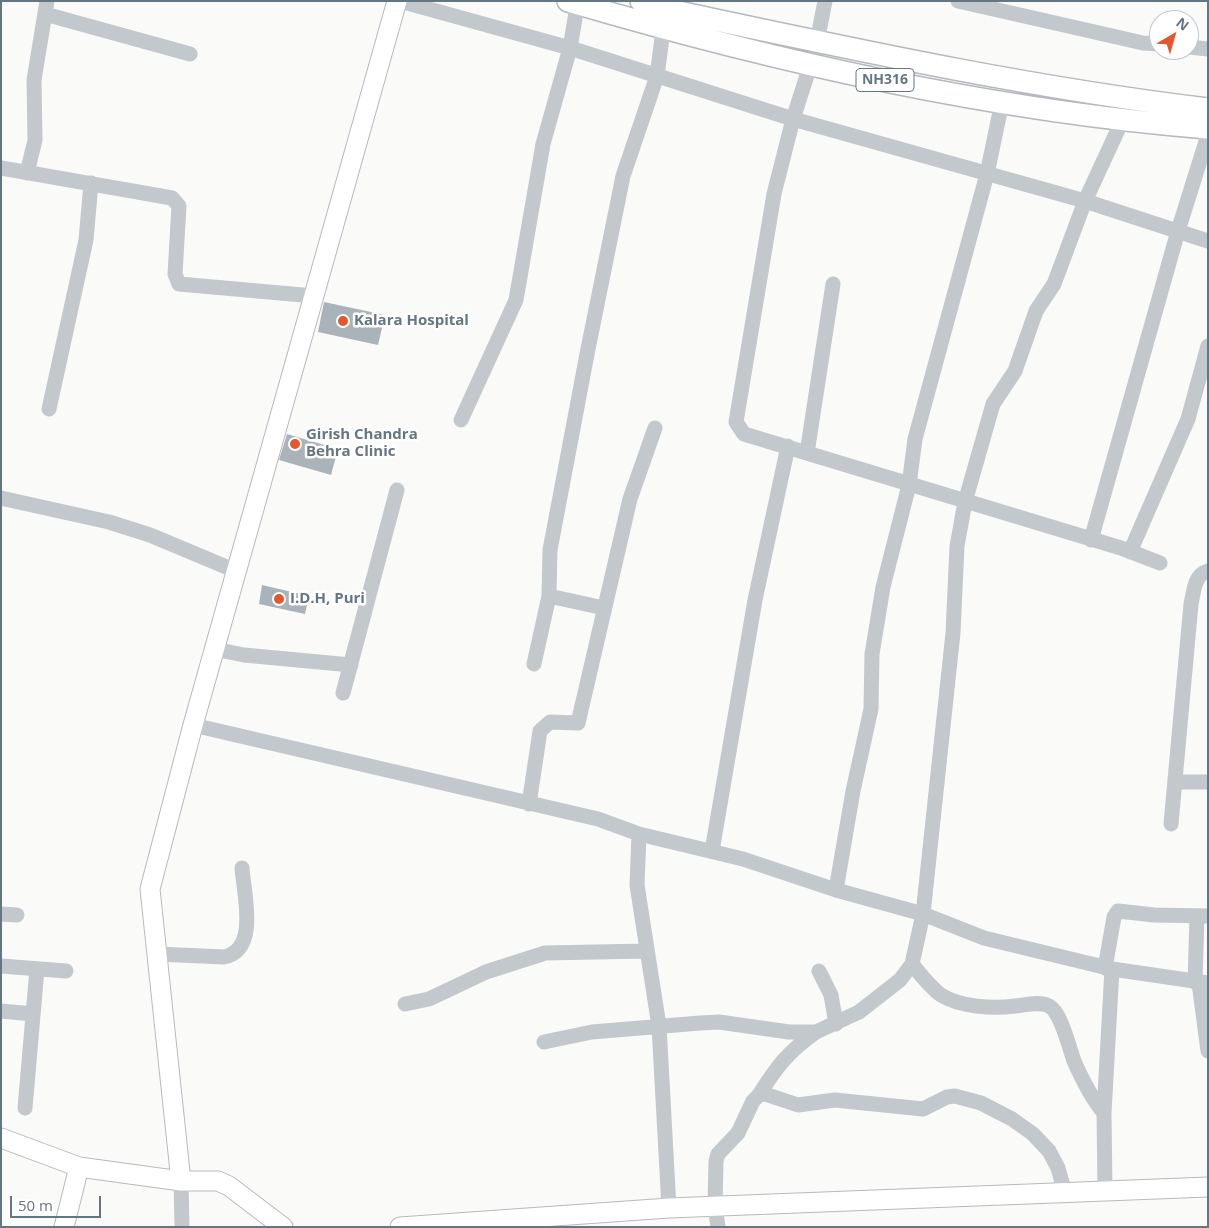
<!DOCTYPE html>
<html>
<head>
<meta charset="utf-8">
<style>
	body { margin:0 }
	#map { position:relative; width:1209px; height:1228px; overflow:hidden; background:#fafaf8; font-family:"Open Sans",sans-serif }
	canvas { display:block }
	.frame { position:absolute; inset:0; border:2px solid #657683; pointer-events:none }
	.north { position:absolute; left:1149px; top:10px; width:50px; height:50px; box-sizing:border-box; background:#fff; border:1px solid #c1c8cd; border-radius:50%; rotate:38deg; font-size:14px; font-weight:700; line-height:20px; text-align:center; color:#657683 }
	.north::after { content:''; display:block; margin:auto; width:18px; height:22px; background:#e4572e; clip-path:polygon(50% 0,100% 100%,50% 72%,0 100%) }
	.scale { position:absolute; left:10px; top:1196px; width:91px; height:22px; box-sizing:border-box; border:2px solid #657683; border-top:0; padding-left:6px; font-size:15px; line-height:18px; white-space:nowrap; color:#657683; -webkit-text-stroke:4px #fff; paint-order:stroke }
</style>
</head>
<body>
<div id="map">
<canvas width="1209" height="1228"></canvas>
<div class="frame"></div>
<div class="north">N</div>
<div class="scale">50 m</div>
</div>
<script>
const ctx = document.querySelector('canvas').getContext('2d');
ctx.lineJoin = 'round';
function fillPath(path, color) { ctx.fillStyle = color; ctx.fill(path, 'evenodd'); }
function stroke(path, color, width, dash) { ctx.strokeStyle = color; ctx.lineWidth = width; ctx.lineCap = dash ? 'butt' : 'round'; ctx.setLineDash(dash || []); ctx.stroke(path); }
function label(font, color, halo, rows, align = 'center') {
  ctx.font = font + ' "Open Sans",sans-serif'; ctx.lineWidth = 5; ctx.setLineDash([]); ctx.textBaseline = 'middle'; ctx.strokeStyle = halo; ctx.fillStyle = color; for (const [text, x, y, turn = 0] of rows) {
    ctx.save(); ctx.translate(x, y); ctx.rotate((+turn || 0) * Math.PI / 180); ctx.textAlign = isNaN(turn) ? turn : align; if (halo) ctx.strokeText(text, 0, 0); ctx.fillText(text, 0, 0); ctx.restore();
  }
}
const building = new Path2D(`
	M324 302 385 315 378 345 318 332Z
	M287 434 338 449 331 475 279 460Z
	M262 585 309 596 305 614 259 604Z`);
const minor = new Path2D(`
	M400 1 570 48 793 119 1085 201 1208 241
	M958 1 1143 43 1159 44
	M45 14 190 54
	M817 42 825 1
	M1189 47 1208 49
	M811 63 793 119 774 194 736 422 744 434 1121 548 1160 563
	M1 168 172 198 179 206 175 274 179 284 314 296
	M27 173 35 140 34 80 47 1
	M49 409 86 240 91 183
	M461 420 516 300 543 144 570 48 578 1
	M807 453 833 284
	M1 498 109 522 150 535 236 571
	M1091 540 1178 231 1208 135
	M1130 552 1188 419 1208 346
	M549 596 604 608
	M214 649 244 655 351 665
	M534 664 549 596 550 550 587 354 623 176 657 76 663 30
	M343 693 397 490
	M193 725 598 819 639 834 743 859 836 890 923 914 984 938 1112 969 1208 983
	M1175 782H1208
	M529 804 540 731 550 722 578 723 630 499 655 428
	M1171 824 1191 604C1194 591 1194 575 1208 571
	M639 834 637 885 659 1026 669 1208
	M712 851 755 600 788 446
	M836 890 853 791 871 709 872 654 883 587 909 485 915 439 987 174 1002 102
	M1 914 17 915
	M157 954 224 957C259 950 244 895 242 868
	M912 964C921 975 930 987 941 995 960 1007 993 1009 1015 1006 1025 1005 1040 1001 1049 1006 1061 1012 1069 1047 1074 1061 1082 1079 1091 1098 1104 1113
	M1 966 66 971
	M1105 968 1114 917 1118 911 1154 915 1208 916
	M819 971 831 995 836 1024
	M1195 982 1197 916
	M1199 983 1208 1051
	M405 1004 429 999 486 972 545 953 646 951
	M1 1011 33 1014
	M544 1042 592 1032 700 1023 719 1022 789 1032H816L859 1012 900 980 912 964 923 914 953 633 957 546 965 502 993 404 1015 371 1036 311 1054 284 1085 201 1122 121
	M759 1095C777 1066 788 1052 816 1032
	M25 1108 37 969
	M181 1181 182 1227
	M1105 1191 1104 1113 1112 969
	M718 1227 715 1206 716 1161 718 1154 738 1133 753 1101 759 1095 765 1094 798 1105 835 1100 923 1109 947 1097 955 1096 981 1103 1012 1119 1033 1134 1049 1151 1058 1168 1065 1193`);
const major = new Path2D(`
	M1 1138 79 1167 181 1181H218L229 1186 283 1227
	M181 1181 150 889 193 725 397 1
	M64 1227 79 1167
	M400 1227 669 1208 1208 1187`);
const highway = new Path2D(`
	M568 1C776 62 992 111 1208 128
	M641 1 683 13C857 50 1031 88 1208 109`);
const markers = [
	[343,321,6,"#e4572e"],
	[295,444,6,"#e4572e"],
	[279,599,6,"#e4572e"]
];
const shields = [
	[885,80,58]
];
const shieldNames = [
	["NH316",885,80]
];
const poiNames = [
	["Kalara Hospital",354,321],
	["Girish Chandra",306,435],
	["Behra Clinic",306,452],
	["I.D.H, Puri",290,599]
];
fillPath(building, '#aab3b9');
stroke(major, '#b5babe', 21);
stroke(highway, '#b4b9bd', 24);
stroke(minor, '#c3c8cc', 15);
stroke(major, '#fff', 19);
stroke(highway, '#fff', 21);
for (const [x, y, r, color] of markers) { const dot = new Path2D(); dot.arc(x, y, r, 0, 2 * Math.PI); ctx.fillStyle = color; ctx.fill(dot); stroke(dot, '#fff', 2); }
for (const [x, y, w] of shields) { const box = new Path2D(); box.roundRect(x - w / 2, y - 11.5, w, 23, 4); ctx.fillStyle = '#fff'; ctx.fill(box); stroke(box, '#657683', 1); }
label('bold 14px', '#657683', null, shieldNames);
label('bold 15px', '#657683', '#fff', poiNames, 'left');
</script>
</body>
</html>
